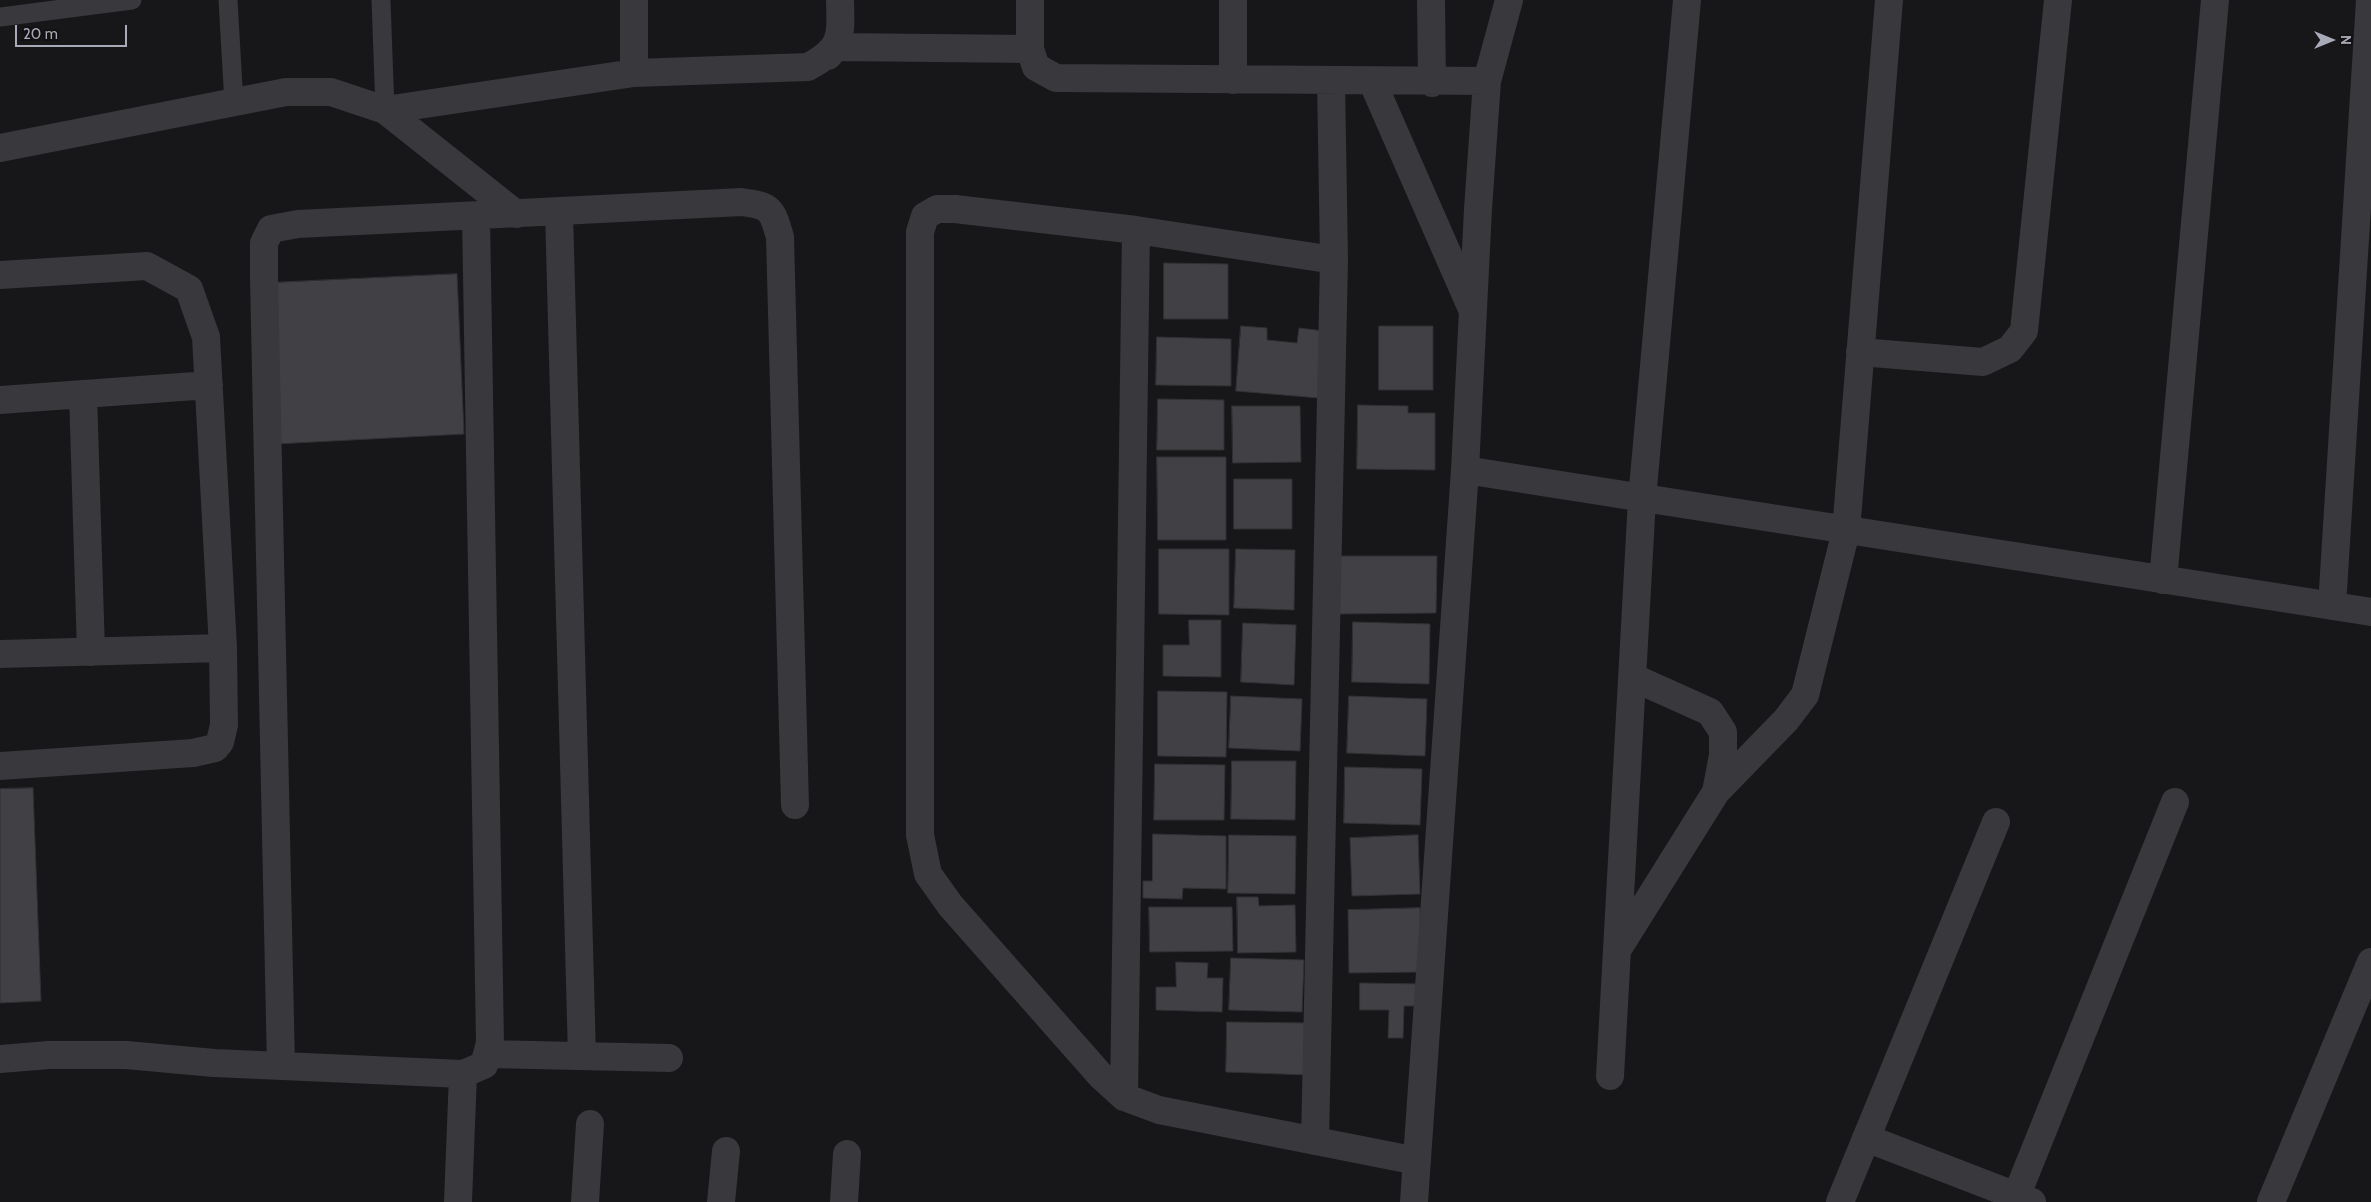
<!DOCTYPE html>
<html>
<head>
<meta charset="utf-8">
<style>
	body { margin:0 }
	#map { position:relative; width:2371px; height:1202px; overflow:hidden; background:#171618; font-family:Cabin,sans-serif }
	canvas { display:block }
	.north { position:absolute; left:2306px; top:15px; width:50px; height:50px; -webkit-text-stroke:4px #121113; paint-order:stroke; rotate:90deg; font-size:14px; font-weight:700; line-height:20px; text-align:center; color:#a9aab7 }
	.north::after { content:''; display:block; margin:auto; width:18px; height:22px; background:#a9aab7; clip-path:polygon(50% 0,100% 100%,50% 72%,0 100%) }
	.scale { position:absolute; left:15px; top:25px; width:112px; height:22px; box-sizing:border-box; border:2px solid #a9aab7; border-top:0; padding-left:6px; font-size:15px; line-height:18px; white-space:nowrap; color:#a9aab7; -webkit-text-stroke:4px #121113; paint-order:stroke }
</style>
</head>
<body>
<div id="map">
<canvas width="2371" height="1202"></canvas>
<div class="north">N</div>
<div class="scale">20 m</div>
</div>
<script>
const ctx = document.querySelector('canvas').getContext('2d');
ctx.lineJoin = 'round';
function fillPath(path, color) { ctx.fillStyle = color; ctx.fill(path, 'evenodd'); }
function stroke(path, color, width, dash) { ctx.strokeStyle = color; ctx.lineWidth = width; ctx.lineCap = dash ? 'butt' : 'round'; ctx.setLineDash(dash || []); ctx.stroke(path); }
const building = new Path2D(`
	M1164 263 1228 264V319H1164Z
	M457 274 464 434 276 444 268 283Z
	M1241 326 1267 328V340L1297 343 1299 328 1324 331 1319 398 1236 391Z
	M1379 326H1433V390H1379Z
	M1157 337 1231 339V386L1156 385Z
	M1158 399 1224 400V450H1157Z
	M1358 405 1408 406V413H1435V470L1357 469Z
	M1232 406H1300L1301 462 1233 463Z
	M1157 457H1226V540H1158Z
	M1234 479H1292V529H1234Z
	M1159 549H1229V615L1159 614Z
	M1236 549 1295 550 1294 610 1234 608Z
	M1339 556H1437L1436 613 1339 614Z
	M1189 620H1221V677L1163 676V645H1189Z
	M1353 622 1430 624 1429 684 1352 682Z
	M1243 623 1296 625 1294 685 1241 682Z
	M1158 691 1227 692 1226 757 1158 756Z
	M1231 696 1302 699 1300 751 1229 748Z
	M1349 696 1427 699 1425 756 1347 753Z
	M1232 761H1296L1295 820 1231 819Z
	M1155 764 1225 765 1224 820H1154Z
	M1345 767 1422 769 1420 825 1344 823Z
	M33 788 41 1001 0 1003V789Z
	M1153 834 1226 836V889L1183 888 1182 899 1143 898V881H1152Z
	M1229 835 1296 836 1295 894 1228 893Z
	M1418 835 1420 894 1352 896 1350 838Z
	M1237 897H1258L1259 906 1295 905 1296 952 1238 953Z
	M1149 907H1232L1233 951 1150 952Z
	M1420 908 1421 972 1349 973 1348 910Z
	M1231 958 1304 960 1302 1012 1229 1010Z
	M1176 962 1208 963 1207 978H1223L1222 1012 1156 1010V987H1176Z
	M1360 983 1421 984 1420 1006H1404L1403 1038H1388L1389 1010H1360Z
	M1227 1022 1310 1023 1309 1075 1226 1072Z`);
const lane = new Path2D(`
	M228 0 234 104
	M381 0 385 110
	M0 17 132 0`);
const street = new Path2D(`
	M1030 0V49L1036 67 1056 78 1487 81
	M1233 0V80
	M1431 0 1432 83
	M828 56 836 47 1030 49
	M634 73V0
	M1372 81 1471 307
	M385 110 634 73 808 67C843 48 841 37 840 0
	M0 148 286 92H331L385 110 516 214
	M559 212 582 1056
	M1334 260 1136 230 955 209H937L925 216 920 232V835L928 874 950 905 1101 1076 1124 1097 1159 1110 1417 1161
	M0 275 147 266 189 289 206 337 223 648 224 725 220 742 215 748 193 753 0 766
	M1860 352 1983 362 2010 349 2024 331 2058 0
	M83 394 91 652
	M0 400 209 385
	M1465 470 2371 612
	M2163 580 2215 0
	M2332 606 2370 0
	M0 654 223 648
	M1716 792 1786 720 1805 695 1846 531 1889 0
	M1619 947 1716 792 1723 755V732L1710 712 1632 677
	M487 1054 669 1058
	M0 1059 49 1055H126L214 1063 463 1074 484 1065 490 1043 476 216
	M281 1066 264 279V243L271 229 298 224 742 202C771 206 772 209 780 237L795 805
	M1610 1076 1642 499 1687 0
	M1124 1097 1136 230
	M1866 1138 2032 1202
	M1315 1141 1334 260 1331 81
	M458 1202 463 1074
	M585 1202 590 1124
	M721 1202 726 1151
	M844 1202 847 1154
	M1414 1202 1465 470 1478 209 1487 81 1509 0
	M1840 1202 1996 822
	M2014 1202 2175 802
	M2271 1202 2371 962`);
fillPath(building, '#414045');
stroke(building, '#313034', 1);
stroke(lane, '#38383d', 19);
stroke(street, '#38383d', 28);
</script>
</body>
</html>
